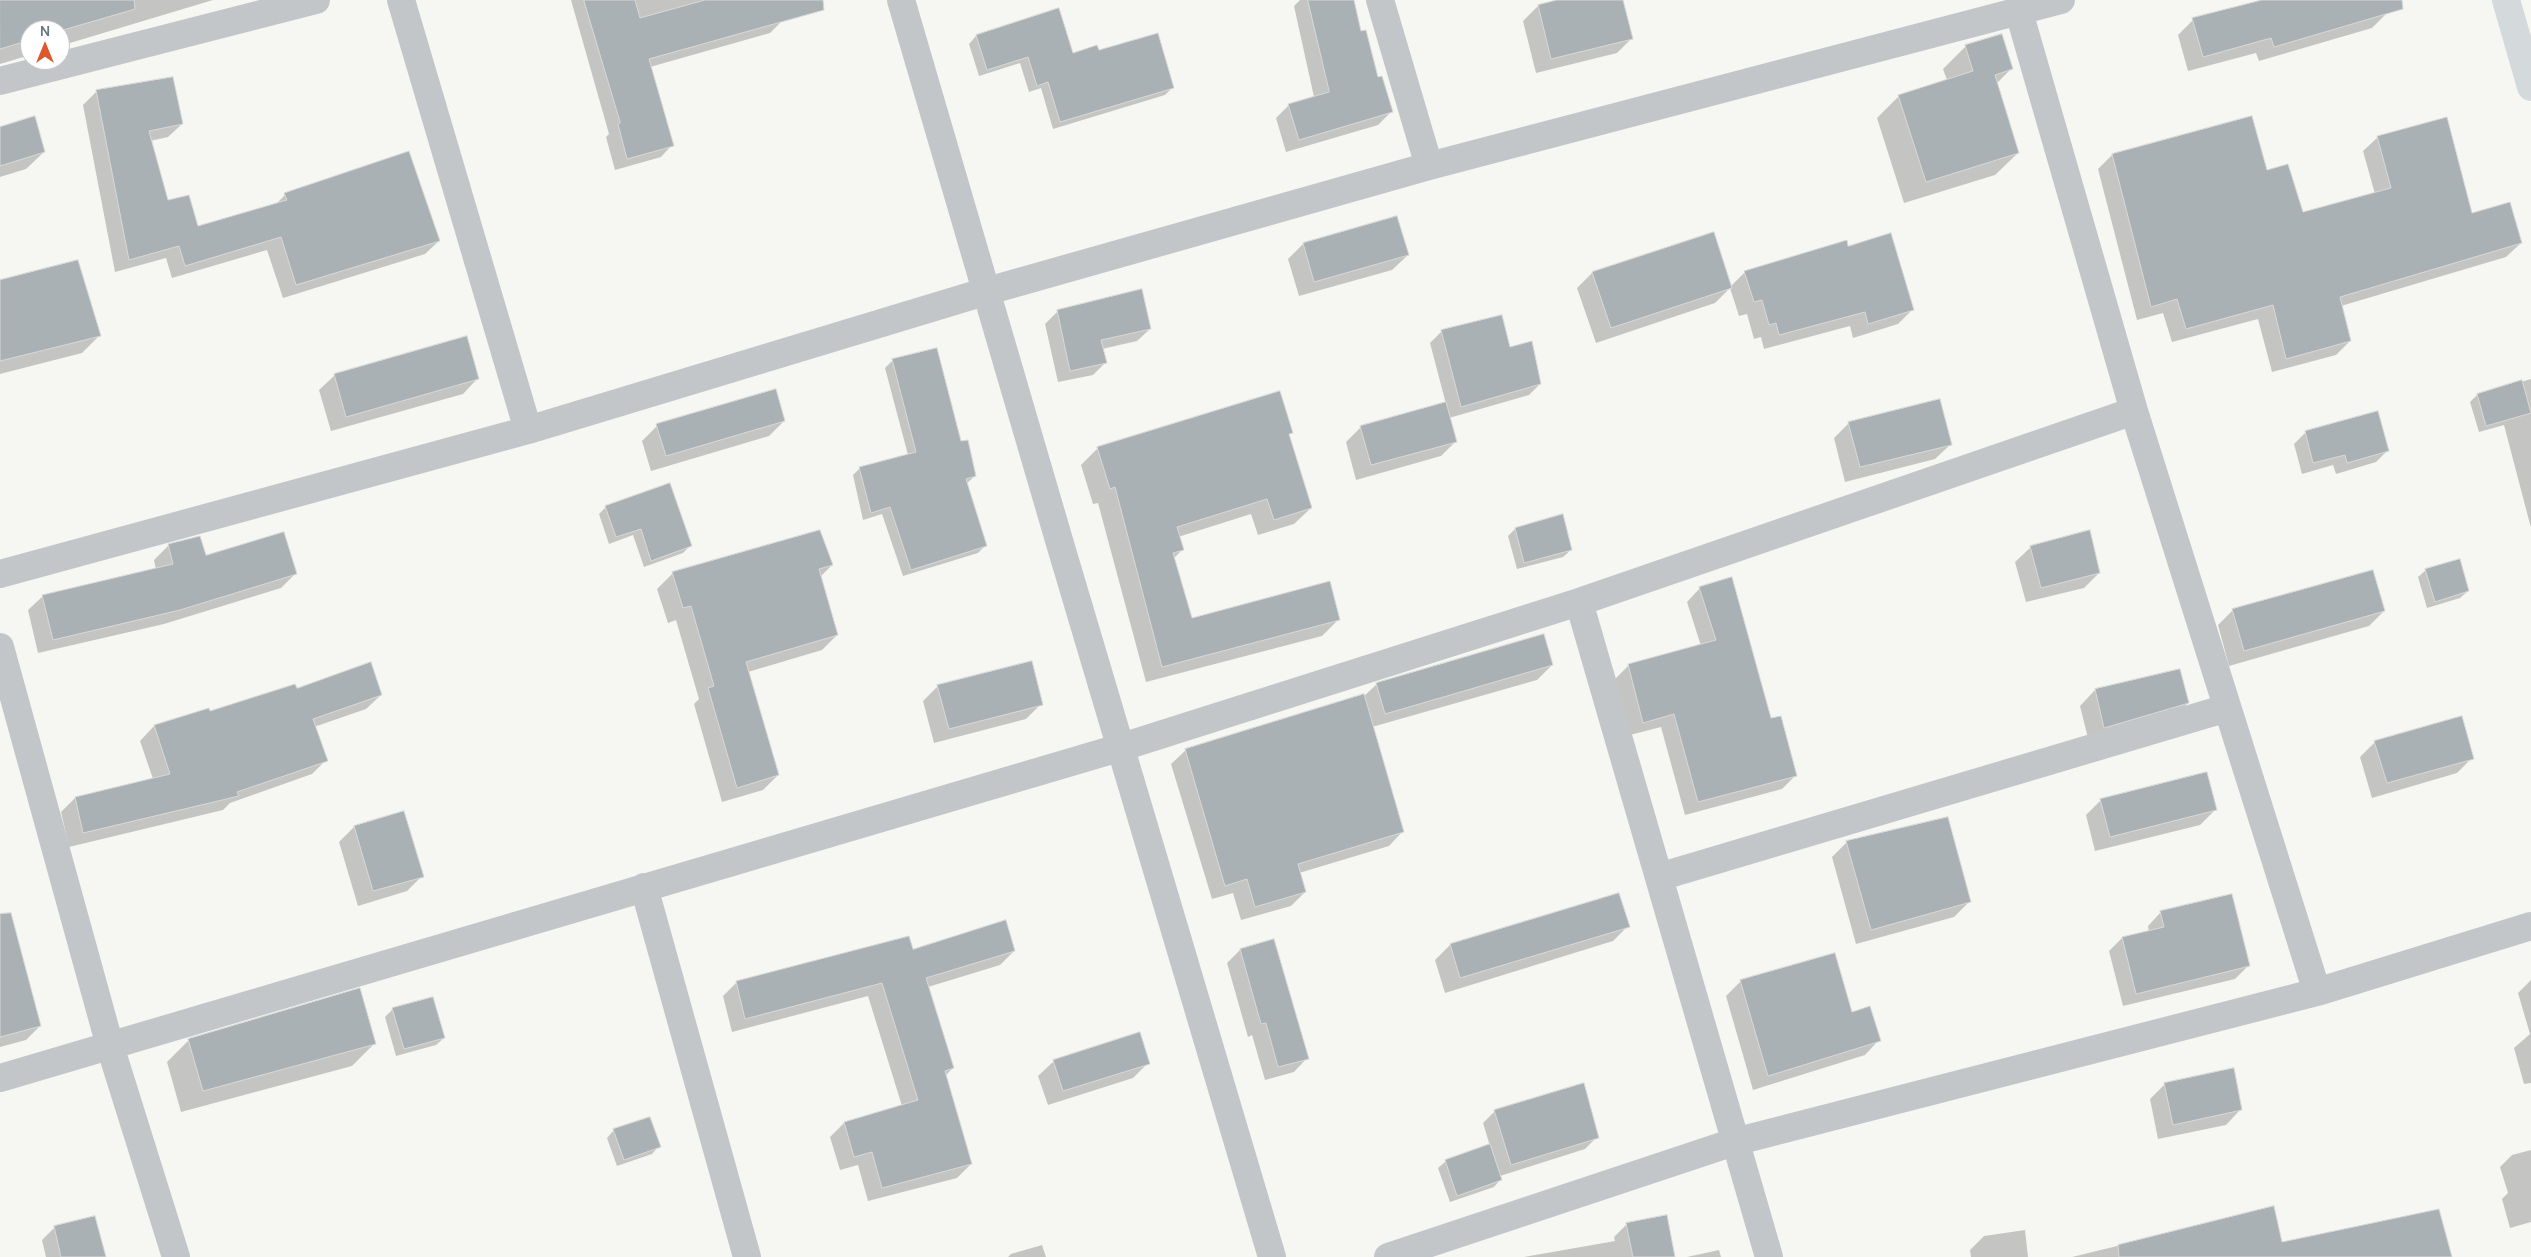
<!DOCTYPE html>
<html>
<head>
<meta charset="utf-8">
<style>
	body { margin:0 }
	#map { position:relative; width:2531px; height:1257px; overflow:hidden; background:#f6f6f3; font-family:Manrope,sans-serif }
	canvas { display:block }
	.north { position:absolute; left:20px; top:20px; width:50px; height:50px; box-sizing:border-box; background:#fff; border:1px solid #c2c8cd; border-radius:50%; rotate:0deg; font-size:14px; font-weight:700; line-height:20px; text-align:center; color:#667683 }
	.north::after { content:''; display:block; margin:auto; width:18px; height:22px; background:#dd582c; clip-path:polygon(50% 0,100% 100%,50% 72%,0 100%) }
</style>
</head>
<body>
<div id="map">
<canvas width="2531" height="1257"></canvas>
<div class="north">N</div>
</div>
<script>
const ctx = document.querySelector('canvas').getContext('2d');
ctx.lineJoin = 'round';
function fillPath(path, color) { ctx.fillStyle = color; ctx.fill(path, 'evenodd'); }
function stroke(path, color, width, dash) { ctx.strokeStyle = color; ctx.lineWidth = width; ctx.lineCap = dash ? 'butt' : 'round'; ctx.setLineDash(dash || []); ctx.stroke(path); }
const shadow = new Path2D(`
	M0 0H213L60 46V30H30V55L0 64Z
	M571 0H776L782 21 770 33 650 67 672 145 661 157 615 170 606 137 609 134Z
	M1300 0H1353L1360 32 1391 112 1378 125 1286 152 1276 118 1289 105 1314 97 1294 6Z
	M1563 0H1622L1632 38 1617 53 1536 73 1523 21 1538 6Z
	M2277 0H2383L2387 13 2372 28 2259 61 2256 53 2188 71 2178 35 2193 20Z
	M1058 10 1072 54 1098 52 1172 88 1165 95 1053 129 1041 88 1029 92 1020 63 979 76 969 44 976 36Z
	M2001 36 2011 69 1996 84 2018 153 1995 175 1904 203 1877 118 1899 96 1947 80 1943 69 1965 47Z
	M172 78 182 124 168 137 150 141 168 202 197 228 275 205 285 195 439 241 425 254 283 298 267 250 172 278 166 258 115 272 83 105 96 92Z
	M0 128 44 152 26 169 0 177Z
	M2378 137 2471 215 2521 243 2506 257 2341 306 2350 341 2336 355 2272 372 2258 319 2172 342 2163 313 2137 320 2098 169 2112 155 2266 172 2302 213 2375 194 2363 151Z
	M1397 217 1408 255 1392 270 1299 296 1288 259 1303 244Z
	M1848 247 1913 309 1898 324 1853 338 1850 326 1764 349 1761 337 1754 339 1747 314 1739 316 1730 288 1715 303 1596 343 1577 288 1592 273 1730 287 1745 272Z
	M0 281 99 336 82 353 0 374Z
	M1058 311 1150 329 1137 341 1102 349 1106 362 1093 375 1058 382 1045 324Z
	M1441 332 1509 349 1540 384 1529 395 1449 418 1456 441 1441 456 1356 480 1346 442 1361 427 1446 404 1430 343Z
	M936 349 960 443 975 476 966 484 985 546 978 553 903 576 882 514 863 520 853 475 860 468 908 455 885 368 892 361Z
	M335 375 478 378 463 394 331 431 319 390Z
	M2531 379V528L2504 425 2479 432 2470 402 2477 395Z
	M784 421 769 436 651 471 642 441 657 426Z
	M1849 423 1951 444 1935 459 1845 482 1834 438Z
	M1291 432 1288 435 1311 508 1294 524 1258 535 1251 514 1178 537 1182 550 1173 559 1191 619H1339L1322 636 1146 682 1098 503 1093 504 1081 465 1098 448Z
	M2306 432 2388 450 2376 462 2336 474 2333 465 2302 474 2294 444Z
	M606 507 690 546 683 553 644 567 633 535 609 544 599 514Z
	M1515 529 1571 550 1563 557 1517 569 1508 536Z
	M819 531 832 565 820 577 837 635 822 650 748 672 778 775 763 790 722 802 694 704 699 699 676 620 668 623 657 589 672 574Z
	M199 537 205 557 295 574 281 588 164 624 38 653 28 610 43 596 156 570 154 560 168 546Z
	M2031 547 2099 573 2084 588 2026 602 2015 562Z
	M2426 570 2468 591 2460 598 2427 608 2418 577Z
	M1700 588 1770 720 1796 775 1782 789 1685 815 1661 727 1630 735 1615 679 1629 665 1701 646 1687 602Z
	M2233 610 2384 611 2369 626 2229 666 2218 625Z
	M1552 665 1537 680 1372 727 1403 831 1389 846 1299 873 1305 892 1291 906 1241 920 1233 893 1212 899 1171 764 1186 750 1363 697 1377 684Z
	M938 686 1041 704 1026 719 934 743 923 701Z
	M296 690 381 695 366 709 314 727 326 760 312 774 230 803 223 810 69 847 61 812 75 798 153 779 140 741 154 726 208 710 210 713Z
	M2095 690 2188 703 2173 718 2089 742 2080 706Z
	M2375 742 2472 758 2457 773 2372 798 2360 757Z
	M2101 800 2215 810 2200 825 2095 851 2086 815Z
	M403 813 422 876 407 891 358 906 339 842 354 827Z
	M1847 842 1969 902 1954 917 1856 944 1832 857Z
	M1618 894 1628 926 1613 941 1445 993 1435 960 1450 945Z
	M2161 912 2248 966 2235 979 2123 1006 2109 951 2122 938 2149 932 2148 926Z
	M1240 950 1307 1058 1294 1072 1265 1080 1252 1035 1248 1037 1227 963Z
	M912 951H1014L1000 965 928 987 953 1068 945 1076 971 1164 957 1178 868 1201 858 1165 840 1170 830 1137 844 1123 902 1106 868 996 732 1032 723 996 737 982Z
	M0 953 40 1026 26 1040 0 1047Z
	M2531 980V1083L2524 1084 2514 1048 2530 1034 2518 993Z
	M1741 981 1851 1013 1879 1040 1865 1055 1753 1090 1726 996Z
	M393 1009 444 1038 436 1045 396 1056 385 1017Z
	M189 1040 374 1044 352 1066 181 1112 167 1062Z
	M1054 1061 1148 1063 1133 1078 1048 1105 1038 1076Z
	M2165 1084 2241 1109 2226 1125 2158 1139 2150 1099Z
	M1495 1111 1597 1137 1585 1149 1500 1176 1501 1179 1494 1187 1450 1202 1438 1168 1446 1161 1490 1146 1483 1123Z
	M614 1130 659 1146 652 1154 617 1166 607 1138Z
	M2531 1150V1222L2510 1228 2502 1199 2508 1193 2500 1167 2512 1155Z
	M2273 1208 2282 1243 2451 1257H2072Z
	M1627 1224 1674 1257H1524L1615 1241 1614 1237Z
	M55 1227 105 1257H46L42 1240Z
	M2025 1230 2028 1257H1971L1970 1250 1984 1236Z
	M1042 1245 1046 1257H1008L1011 1254Z
	M1719 1250 1721 1257H1687Z`);
const building = new Path2D(`
	M0 0H134L135 9 60 31 30 30V40L0 49Z
	M584 0H635L640 18 705 0H823L824 10 649 59 674 146 627 159 618 124 620 123Z
	M1308 0H1354L1361 31 1366 30 1378 77 1382 76 1393 112 1299 140 1288 104 1329 92Z
	M1557 0H1623L1633 39 1551 59 1538 5Z
	M2262 0H2402L2403 9 2274 47 2271 38 2203 57 2192 18Z
	M1059 8 1073 53 1097 45 1099 50 1158 33 1174 88 1060 122 1048 82 1037 86 1028 57 987 70 976 35Z
	M2002 34 2013 69 1995 75 2019 153 1926 182 1898 95 1973 71 1965 45Z
	M173 77 183 124 149 131 168 200 189 195 198 226 287 200 284 193 409 151 440 241 296 285 281 237 185 266 179 246 129 260 96 90Z
	M35 116 45 152 0 166V127Z
	M2252 116 2267 170 2288 164 2303 212 2391 188 2377 136 2447 117 2472 213 2510 202 2522 243 2340 297 2351 341 2286 359 2273 305 2186 329 2177 299 2151 307 2112 154Z
	M1397 216 1409 255 1314 282 1303 243Z
	M1714 232 1732 288 1611 328 1592 272Z
	M1891 233 1914 310 1868 324 1865 312 1779 335 1776 323 1769 325 1762 300 1754 302 1744 271 1847 240 1848 246Z
	M78 260 101 336 0 361V280Z
	M1142 289 1151 329 1101 340 1107 363 1070 371 1057 310Z
	M1502 315 1510 347 1532 341 1541 384 1461 407 1441 330Z
	M467 336 479 379 346 417 334 374Z
	M937 348 961 441 968 440 976 476 966 479 987 546 911 570 890 507 871 513 859 467 916 452 892 359Z
	M2522 380 2531 413 2486 426 2477 394Z
	M776 389 785 421 666 456 656 424Z
	M1280 391 1293 433 1289 434 1312 508 1274 520 1267 499 1177 527 1184 550 1173 553 1192 618 1330 581 1340 620 1162 667 1115 487 1110 489 1097 447Z
	M1940 399 1952 445 1860 467 1848 422Z
	M1446 402 1457 442 1371 465 1360 426Z
	M2378 411 2389 451 2347 463 2345 455 2313 463 2305 431Z
	M670 483 692 546 651 561 641 529 616 537 605 506Z
	M1563 514 1572 550 1524 563 1515 528Z
	M820 530 833 565 819 569 838 635 746 662 779 775 737 788 708 688 714 686 691 606 683 608 672 572Z
	M2090 530 2100 573 2041 588 2030 546Z
	M284 532 297 574 180 610 53 640 42 595 173 564 168 544 200 536 206 555Z
	M2460 559 2469 591 2435 602 2425 569Z
	M2373 570 2385 611 2244 651 2232 609Z
	M1732 577 1771 718 1781 716 1797 776 1698 802 1674 714 1643 723 1628 664 1716 640 1699 587Z
	M1544 634 1553 665 1385 714 1376 683Z
	M1032 661 1043 705 949 729 937 685Z
	M371 662 382 695 313 719 328 761 237 792 239 796 83 833 75 797 170 774 154 725 209 708 210 711 295 684 297 688Z
	M2180 669 2189 703 2104 728 2095 689Z
	M1364 694 1404 832 1298 864 1306 892 1255 907 1247 879 1225 886 1185 749Z
	M2462 716 2474 759 2387 783 2374 741Z
	M2207 772 2217 810 2110 837 2100 799Z
	M404 811 424 877 373 891 354 826Z
	M1948 817 1971 902 1871 930 1846 841Z
	M1619 893 1630 927 1460 978 1450 944Z
	M2232 894 2250 966 2136 994 2122 937 2164 927 2160 911Z
	M11 913 41 1026 0 1037V914Z
	M1006 920 1015 951 926 978 954 1068 945 1071 972 1164 882 1188 872 1152 854 1157 844 1122 918 1100 882 983 745 1019 736 981 909 936 913 949Z
	M1274 939 1309 1059 1278 1067 1266 1023 1261 1024 1240 949Z
	M1835 953 1852 1012 1870 1006 1881 1041 1768 1076 1740 980Z
	M360 988 376 1044 203 1091 188 1039Z
	M433 997 445 1038 404 1049 392 1008Z
	M1140 1032 1150 1064 1063 1091 1053 1060Z
	M2234 1068 2242 1110 2173 1125 2164 1083Z
	M1584 1083 1599 1138 1511 1165 1494 1110Z
	M650 1117 661 1147 624 1160 613 1129Z
	M1490 1144 1502 1180 1457 1196 1445 1160Z
	M2274 1206 2282 1242 2439 1209 2452 1257H2119L2118 1245Z
	M1667 1215 1675 1257H1633L1626 1223Z
	M95 1216 106 1257H61L54 1226Z`);
const minor = new Path2D(`
	M401 0 528 430
	M901 0C1021 420 1149 838 1272 1257
	M1380 0 1429 166
	M2019 12 2134 411 2317 992
	M0 81 316 0
	M0 574 528 430 984 292 1429 166 2061 0
	M1579 602 1769 1257
	M0 647 110 1046 176 1257
	M1659 877 2227 708
	M644 887 747 1257
	M0 1078 1122 747 1579 602 2134 411
	M1388 1257 1734 1142 2317 992 2531 926`);
const major = new Path2D(`
	M2506 0 2531 87`);
fillPath(shadow, '#0003');
fillPath(building, '#a9b1b5');
stroke(building, '#d8d8d6', 1);
stroke(minor, '#c2c6c9', 28);
stroke(major, '#d4d9dc', 28);
</script>
</body>
</html>
